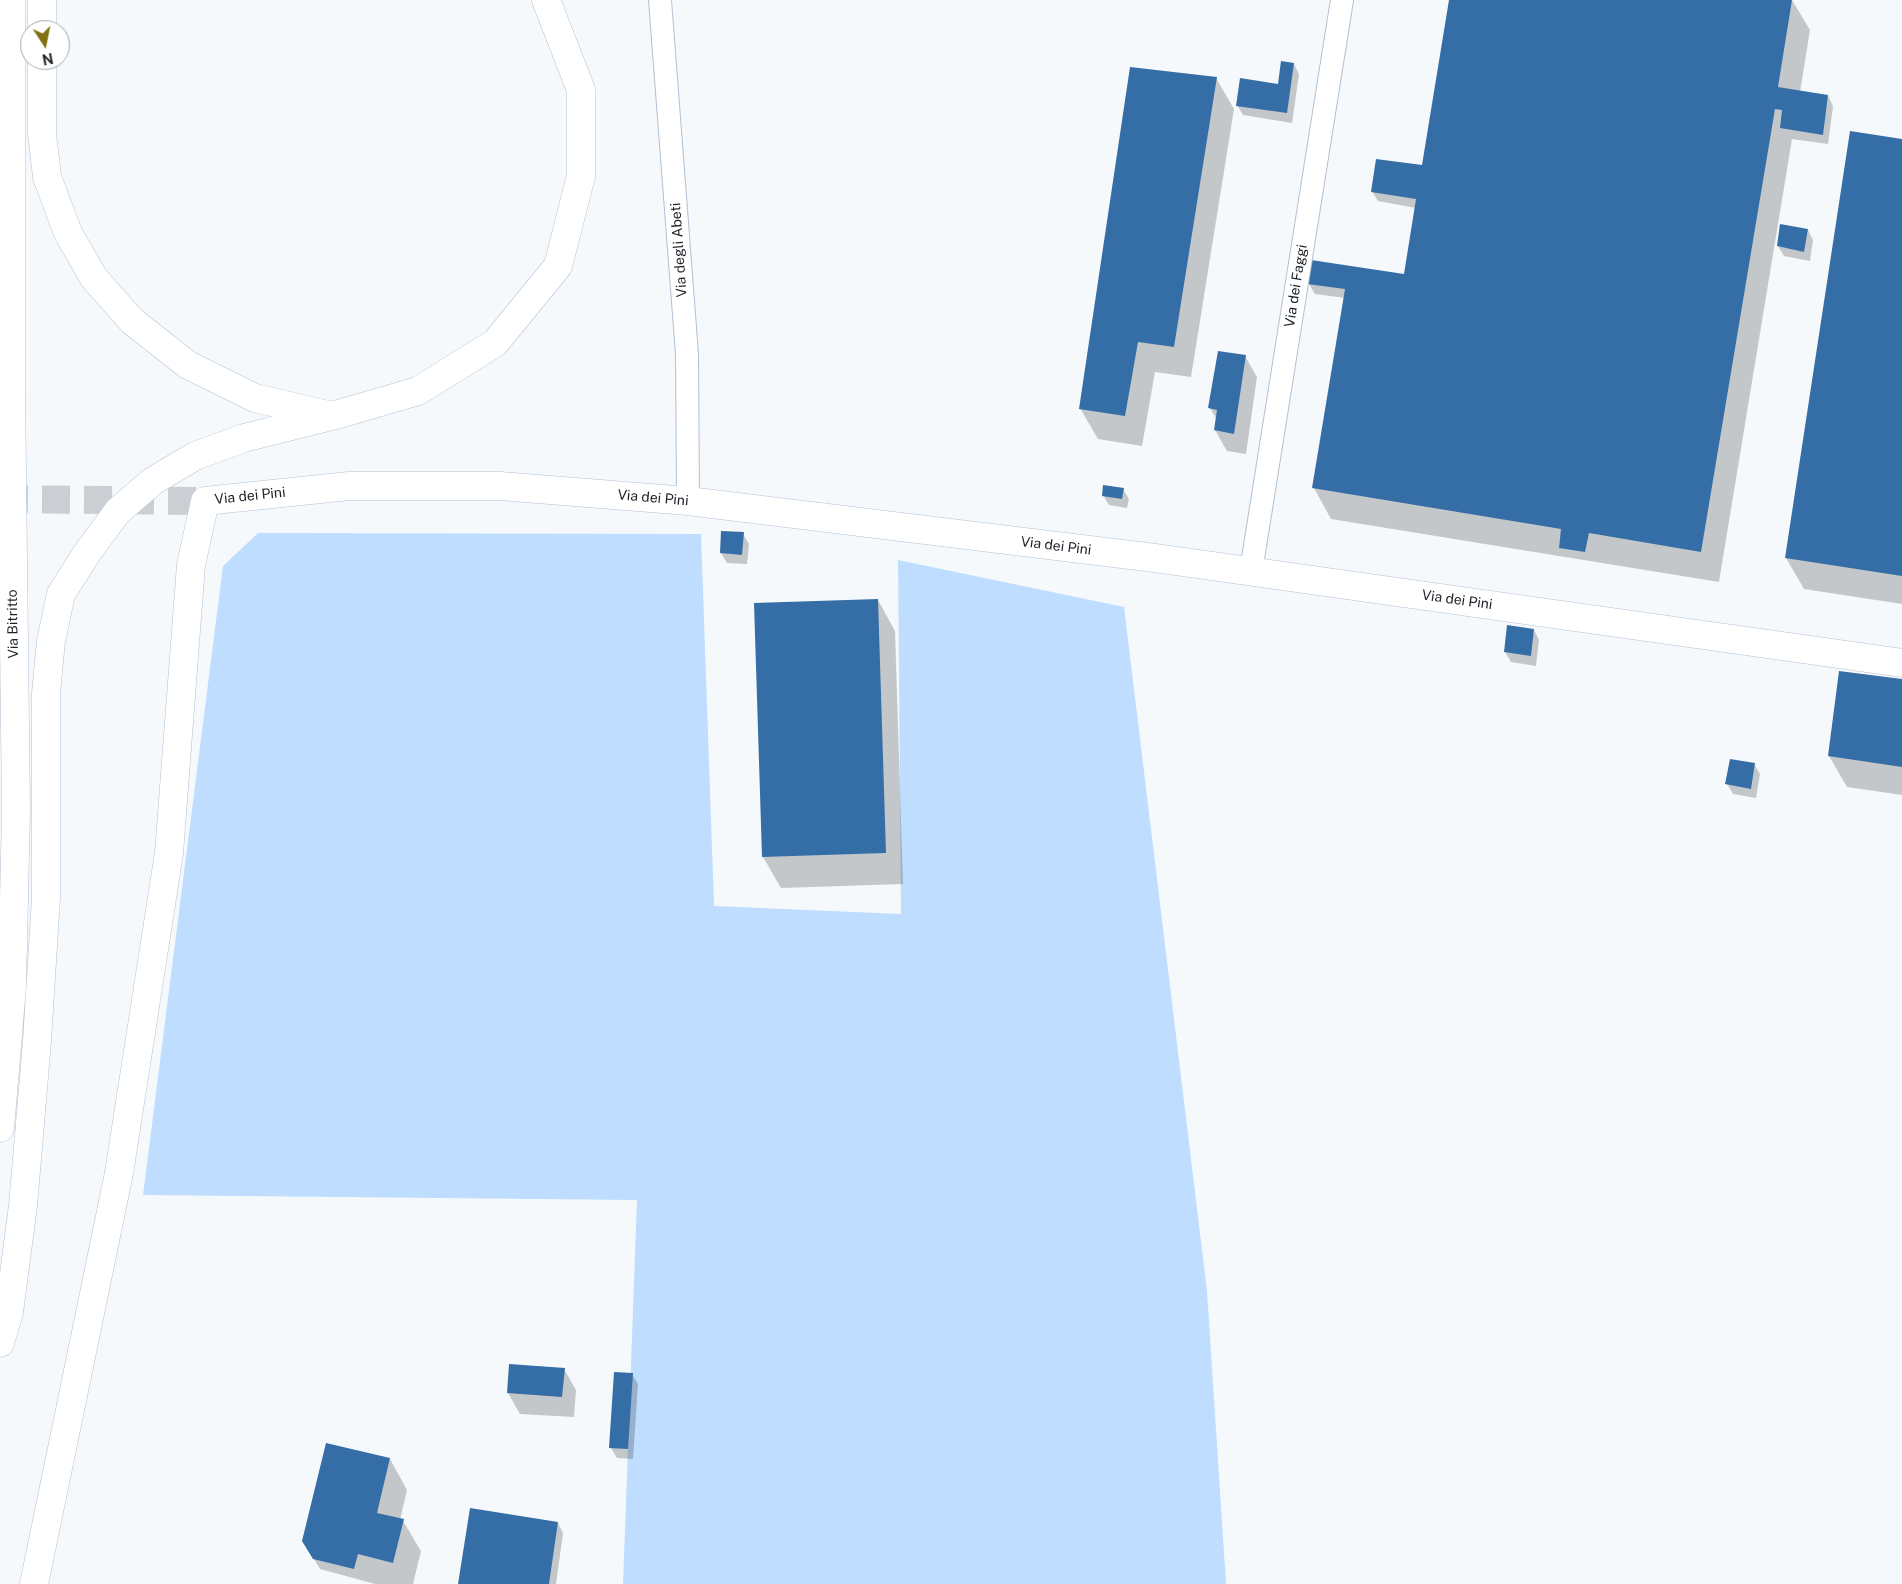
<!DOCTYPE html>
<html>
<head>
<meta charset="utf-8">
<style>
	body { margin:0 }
	#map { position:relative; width:1902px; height:1584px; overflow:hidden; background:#f6f9fc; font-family:"Public Sans",sans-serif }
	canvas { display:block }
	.north { position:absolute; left:20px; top:20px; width:50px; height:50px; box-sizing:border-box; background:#fff; border:1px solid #a5a7a9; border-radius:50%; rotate:169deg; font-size:14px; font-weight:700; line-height:20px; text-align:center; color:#1d2228 }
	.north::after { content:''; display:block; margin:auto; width:18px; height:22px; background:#7f7111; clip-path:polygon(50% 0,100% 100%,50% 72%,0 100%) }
</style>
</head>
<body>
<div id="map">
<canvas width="1902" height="1584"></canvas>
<div class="north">N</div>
</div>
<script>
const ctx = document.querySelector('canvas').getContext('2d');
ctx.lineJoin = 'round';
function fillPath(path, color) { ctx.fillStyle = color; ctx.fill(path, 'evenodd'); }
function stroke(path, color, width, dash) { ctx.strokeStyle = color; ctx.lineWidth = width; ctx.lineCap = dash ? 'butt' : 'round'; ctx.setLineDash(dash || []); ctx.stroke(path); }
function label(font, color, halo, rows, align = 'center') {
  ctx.font = font + ' "Public Sans",sans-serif'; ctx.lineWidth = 5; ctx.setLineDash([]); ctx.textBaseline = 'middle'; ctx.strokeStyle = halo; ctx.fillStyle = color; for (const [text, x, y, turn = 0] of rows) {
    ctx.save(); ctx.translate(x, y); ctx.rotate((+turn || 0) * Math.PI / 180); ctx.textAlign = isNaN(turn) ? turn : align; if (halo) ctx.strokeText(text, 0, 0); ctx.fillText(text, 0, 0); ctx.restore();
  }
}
const green = new Path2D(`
	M258 533 701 534 714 906 901 914 898 560 1124 607 1207 1291 1226 1584H623L637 1200 143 1195 223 566Z`);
const shadow = new Path2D(`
	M1450 0H1792L1810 30 1800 92 1828 96 1833 106 1828 144 1792 139 1719 582 1331 519 1314 488 1345 298 1315 294 1309 284 1405 275 1416 208 1378 201 1372 191 1423 169Z
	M1294 64 1299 74 1292 123 1243 115 1237 105 1279 86Z
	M1216 78 1234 109 1191 377 1155 372 1142 446 1098 439 1080 408Z
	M1902 140V604L1804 589 1786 558Z
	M1808 230 1813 240 1810 261 1784 256 1778 246Z
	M1245 356 1257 377 1246 454 1227 451 1215 430 1217 420 1210 408Z
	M1123 489 1129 499 1127 508 1109 505 1103 495Z
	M743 534 749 544 747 564 727 563 721 553Z
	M878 600 895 631 903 884 781 888 763 857 755 604Z
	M1534 630 1539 640 1536 666 1511 662 1505 652Z
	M1902 681V795L1847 787 1829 756Z
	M1754 764 1760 774 1756 798 1733 794 1727 784Z
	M564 1369 576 1390 574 1417 520 1414 508 1393Z
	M632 1374 638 1384 633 1459 617 1458 611 1448Z
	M390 1459 407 1490 400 1520 403 1521 421 1551 413 1584H375L320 1569 303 1541Z
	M558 1523 563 1533 556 1584H460Z`);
const building = new Path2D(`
	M1449 0H1792L1778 87 1828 95 1823 135 1780 128 1782 110 1775 109 1701 552 1589 533 1585 552 1559 548 1561 529 1312 488 1345 289 1307 284 1311 260 1404 274 1416 199 1371 192 1376 159 1422 165Z
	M1281 61 1294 63 1287 113 1236 106 1240 78 1278 84Z
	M1130 67 1217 77 1174 347 1138 342 1125 416 1079 409Z
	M1850 131 1902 139V576L1785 558Z
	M1780 224 1808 229 1804 252 1777 246Z
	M1218 351 1246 355 1234 434 1214 430 1217 410 1208 408Z
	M1103 485 1124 488 1122 499 1102 496Z
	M721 531 744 532 742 555 720 553Z
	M878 599 886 853 762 857 754 603Z
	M1507 625 1534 629 1531 656 1504 652Z
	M1839 671 1902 679V767L1828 756Z
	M1730 759 1755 763 1751 789 1725 784Z
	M509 1364 565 1368 562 1397 507 1393Z
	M614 1372 633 1373 628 1449 609 1448Z
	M326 1443 390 1458 377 1513 404 1519 393 1563 358 1554 354 1569 313 1559 302 1541Z
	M470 1508 558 1522 549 1584H458Z`);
const minorTunnel = new Path2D(`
	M0 499 205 501`);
const service = new Path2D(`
	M660 0 687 354 688 501
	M1251 571 1342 0`);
const minor = new Path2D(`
	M34 1584 119 1173 169 853 191 565 205 501 349 486H500L688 501 1155 558 1902 663`);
const trunk = new Path2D(`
	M42 30V0
	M42 60V134L47 177 68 233 94 278 132 321 188 365 255 398 328 415
	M0 1128 12 987 16 811 11 388V0
	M0 1343 9 1312 23 1206 37 1041 46 898V693L51 641 61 594 87 553 118 511 153 481 195 456 244 438 332 416 418 391 495 343 558 266 581 176V90L546 0`);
const streetNames = [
	["Via degli Abeti",679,250,-94],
	["Via dei Faggi",1296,286,-81],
	["Via dei Pini",250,496,-6],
	["Via dei Pini",653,498,5],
	["Via dei Pini",1056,546,7],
	["Via dei Pini",1457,600,8],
	["Via Bitritto",13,624,-91]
];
fillPath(green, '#beddff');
fillPath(shadow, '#0003');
fillPath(building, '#356ea6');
stroke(minorTunnel, '#cbced2', 28, [28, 14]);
stroke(service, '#b3c1d1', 24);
stroke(minor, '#b3c1d1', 29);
stroke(trunk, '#b3c1d1', 29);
stroke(service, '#fff', 22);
stroke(minor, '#fff', 28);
stroke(trunk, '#fff', 28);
label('14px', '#1d2228', '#fff', streetNames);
</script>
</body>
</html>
